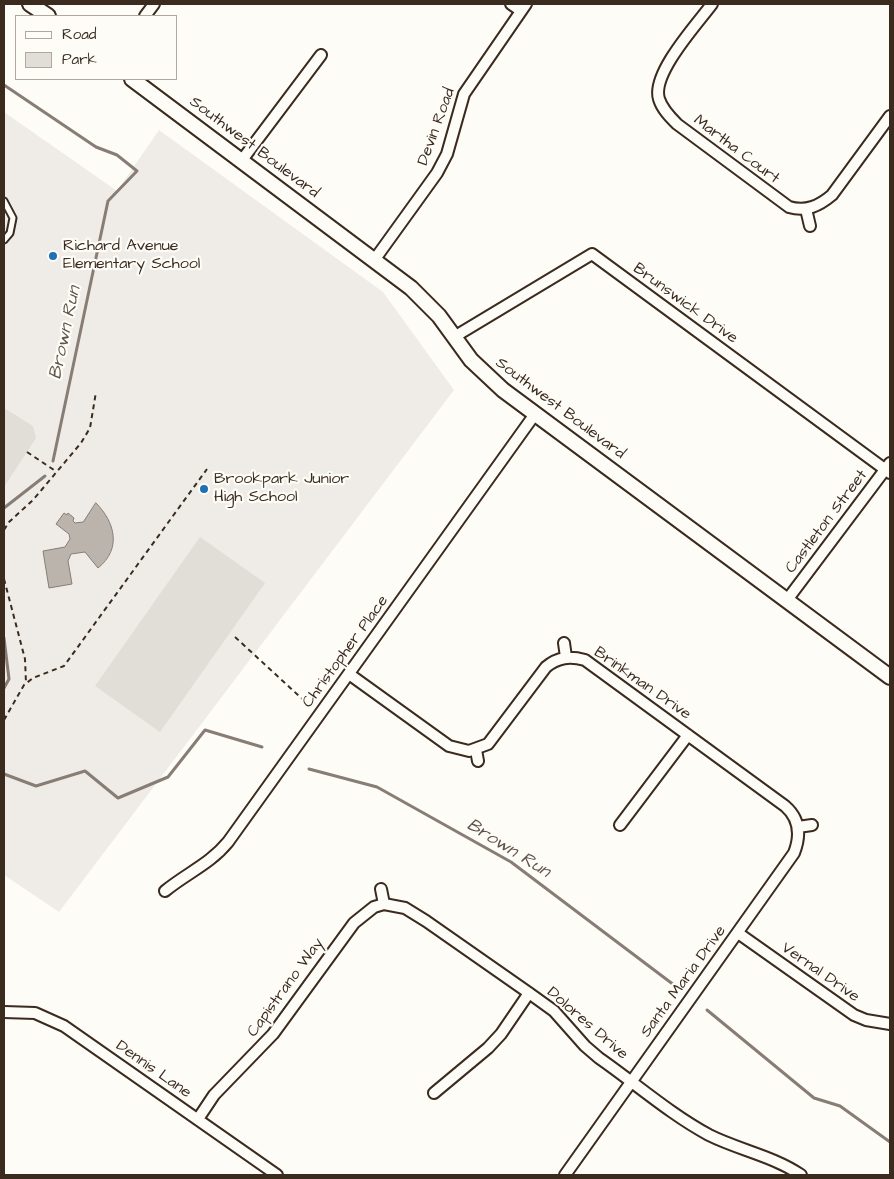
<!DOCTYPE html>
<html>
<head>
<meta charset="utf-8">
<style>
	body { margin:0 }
	#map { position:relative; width:894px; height:1179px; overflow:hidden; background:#fdfcf7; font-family:"Architects Daughter",sans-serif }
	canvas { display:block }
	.frame { position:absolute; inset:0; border:5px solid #3b2a1e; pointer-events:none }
	.legend { position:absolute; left:15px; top:15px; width:162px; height:65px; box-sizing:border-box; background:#fdfcf7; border:1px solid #afa8a0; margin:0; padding:6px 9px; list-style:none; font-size:15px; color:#3b2a1e }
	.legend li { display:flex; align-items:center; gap:10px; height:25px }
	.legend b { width:25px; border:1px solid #afa8a0 }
</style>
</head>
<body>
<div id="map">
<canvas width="894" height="1179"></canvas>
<div class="frame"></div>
<ul class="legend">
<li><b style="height:6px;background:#fdfcf7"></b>Road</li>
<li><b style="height:14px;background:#e1ded7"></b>Park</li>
</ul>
</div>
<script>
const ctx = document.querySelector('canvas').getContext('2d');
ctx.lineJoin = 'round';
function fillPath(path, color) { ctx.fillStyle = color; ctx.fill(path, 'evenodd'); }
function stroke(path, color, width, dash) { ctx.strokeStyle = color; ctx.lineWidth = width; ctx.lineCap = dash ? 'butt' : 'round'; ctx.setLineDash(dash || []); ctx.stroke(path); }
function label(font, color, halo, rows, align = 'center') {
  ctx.font = font + ' "Architects Daughter",sans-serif'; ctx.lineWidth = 4.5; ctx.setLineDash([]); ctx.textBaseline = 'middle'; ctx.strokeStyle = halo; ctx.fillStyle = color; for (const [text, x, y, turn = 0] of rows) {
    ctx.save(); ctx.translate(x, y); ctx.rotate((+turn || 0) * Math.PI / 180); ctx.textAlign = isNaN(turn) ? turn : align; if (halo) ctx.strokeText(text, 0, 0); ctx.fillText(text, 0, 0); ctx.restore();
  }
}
const built = new Path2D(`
	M4 112 117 191 159 130 383 292 454 390 59 912 4 875Z`);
const green = new Path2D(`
	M4 408 33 426 36 438 4 487Z
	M200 537 265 583 160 732 95 686Z`);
const water = new Path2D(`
	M96 503C115 522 122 549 98 568L85 552 71 554 68 561 72 584 49 588 43 551 65 547 70 539 69 534 56 524 64 513 67 515 68 513 74 518 73 521 75 523 83 522Z`);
const stream = new Path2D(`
	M4 85 96 147 117 155 137 171 108 201 53 461
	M4 508 45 476
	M4 638 9 679 4 688
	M309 769 377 787 511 862 674 985
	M4 774 36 786 85 771 118 798 168 777 205 730 262 747
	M707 1010 814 1098 840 1106 890 1142`);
const path = new Path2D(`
	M27 452 57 472
	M4 530 9 522 33 500 81 443 90 428 96 392
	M4 579 25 659 26 683
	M235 637 311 707
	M4 720 24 685 33 678 64 666 207 469`);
const lane = new Path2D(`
	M4 201 13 218 10 233 4 240`);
const street = new Path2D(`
	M511 4 521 11
	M712 4C697 24 651 74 659 99 662 109 670 117 677 124L789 207C806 212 819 206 832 195L890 116
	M145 16 154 4
	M242 160 321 55
	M806 209 810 226
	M375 259 437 173 447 154 464 94 526 4
	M454 337 592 254 890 473
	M787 600 890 463
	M564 643 566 657
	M349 674 449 746 469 751 488 744 546 667C558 657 570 656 585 660L785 806C800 819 801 835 794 853L565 1175
	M476 750 478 761
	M620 825 688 735
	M798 827 812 825
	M381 889 384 904
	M165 891C187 873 210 864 228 842L535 414
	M738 933 854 1015 866 1020 890 1024
	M4 1012 35 1013 64 1026 277 1175
	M434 1093 488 1048 501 1034 529 993
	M198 1119 214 1095 273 1034 354 923 374 907 384 904 405 908 426 921 529 993 554 1011 585 1046 599 1058C635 1083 670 1114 709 1135 739 1150 773 1156 801 1175`);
const secondary = new Path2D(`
	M30 4 48 16
	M132 79 411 288 439 316 471 360 503 390 890 677`);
const markers = [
	[53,256,5,"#1f6fb2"],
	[204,489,5,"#1f6fb2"]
];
const streetNames = [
	["Devin Road",437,127,-70],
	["Southwest Boulevard",254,148,37],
	["Martha Court",736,150,37],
	["Brunswick Drive",685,304,36],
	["Southwest Boulevard",560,409,37],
	["Castleton Street",827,522,-53],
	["Christopher Place",346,652,-54],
	["Brinkman Drive",642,684,35],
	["Vernal Drive",820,973,35],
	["Santa Maria Drive",684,982,-54],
	["Capistrano Way",286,988,-54],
	["Dolores Drive",587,1024,41],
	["Dennis Lane",153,1070,35]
];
const poiNames = [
	["Richard Avenue",63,247],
	["Elementary School",63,265],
	["Brookpark Junior",214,480],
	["High School",214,498]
];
const waterNames = [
	["Brown Run",66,333,-78],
	["Brown Run",508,849,32]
];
fillPath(built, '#efece7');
fillPath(green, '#e1ded7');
fillPath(water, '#bbb4ad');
stroke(water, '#887d74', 1);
stroke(stream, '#887d74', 3);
stroke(lane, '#3b2a1e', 9);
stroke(street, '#3b2a1e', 14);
stroke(secondary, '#3b2a1e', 18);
stroke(path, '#3b2a1e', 2, [5, 4]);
stroke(lane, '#fdfcf7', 5);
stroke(street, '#fdfcf7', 10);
stroke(secondary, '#fdfcf7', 14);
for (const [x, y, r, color] of markers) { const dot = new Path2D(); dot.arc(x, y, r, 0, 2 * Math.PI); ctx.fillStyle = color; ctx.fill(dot); stroke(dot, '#fdfcf7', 2); }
label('16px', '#3b2a1e', '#fdfcf7', streetNames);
label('16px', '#3b2a1e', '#fdfcf7', poiNames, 'left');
label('italic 18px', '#615349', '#fdfcf7', waterNames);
</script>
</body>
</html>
